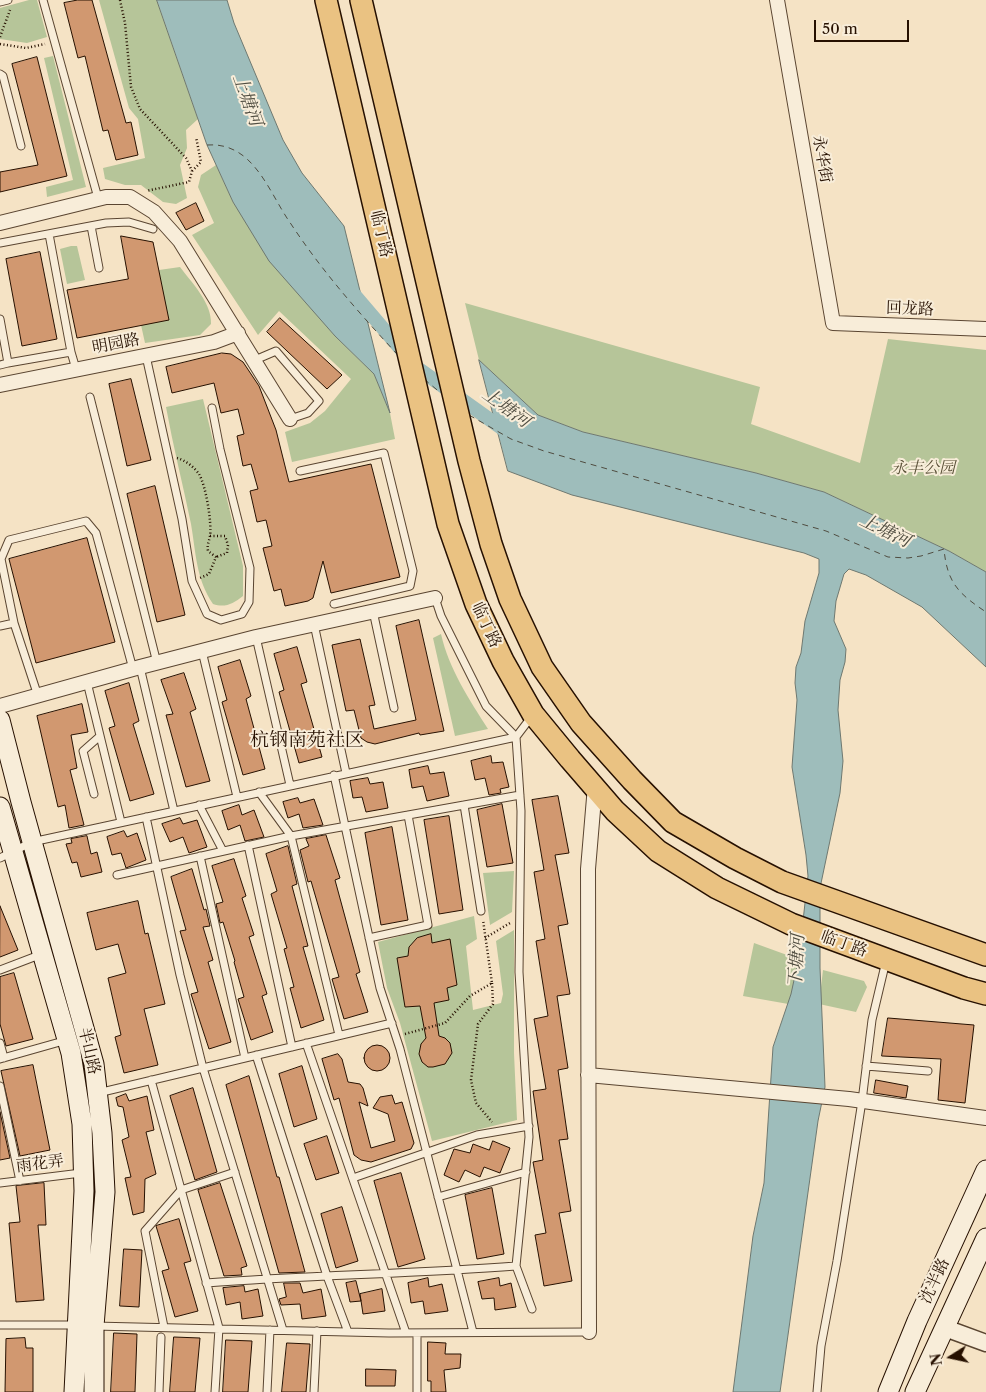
<!DOCTYPE html>
<html>
<head>
<meta charset="utf-8">
<style>
	body { margin:0 }
	#map { position:relative; width:986px; height:1392px; overflow:hidden; background:#f5e3c5; font-family:"Libre Caslon Text",serif }
	canvas { display:block }
	.north { position:absolute; left:926px; top:1332px; width:50px; height:50px; -webkit-text-stroke:4px #f8edd9; paint-order:stroke; rotate:260deg; font-size:14px; font-weight:700; line-height:20px; text-align:center; color:#261000 }
	.north::after { content:''; display:block; margin:auto; width:18px; height:22px; background:#261000; clip-path:polygon(50% 0,100% 100%,50% 72%,0 100%) }
	.scale { position:absolute; left:814px; top:20px; width:95px; height:22px; box-sizing:border-box; border:2px solid #261000; border-top:0; padding-left:6px; font-size:15px; line-height:18px; white-space:nowrap; color:#261000; -webkit-text-stroke:4px #f8edd9; paint-order:stroke }
</style>
</head>
<body>
<div id="map">
<canvas width="986" height="1392"></canvas>
<div class="north">N</div>
<div class="scale">50 m</div>
</div>
<script>
const ctx = document.querySelector('canvas').getContext('2d');
ctx.lineJoin = 'round';
function fillPath(path, color) { ctx.fillStyle = color; ctx.fill(path, 'evenodd'); }
function stroke(path, color, width, dash) { ctx.strokeStyle = color; ctx.lineWidth = width; ctx.lineCap = dash ? 'butt' : 'round'; ctx.setLineDash(dash || []); ctx.stroke(path); }
function label(font, color, halo, rows, align = 'center') {
  ctx.font = font + ' "Libre Caslon Text","Noto Serif SC",serif'; ctx.lineWidth = 4; ctx.setLineDash([]); ctx.textBaseline = 'middle'; ctx.strokeStyle = halo; ctx.fillStyle = color; for (const [text, x, y, turn = 0] of rows) {
    ctx.save(); ctx.translate(x, y); ctx.rotate((+turn || 0) * Math.PI / 180); ctx.textAlign = isNaN(turn) ? turn : align; if (halo) ctx.strokeText(text, 0, 0); ctx.fillText(text, 0, 0); ctx.restore();
  }
}
const green = new Path2D(`
	M29 0H37L47 37 27 43 0 39V8Z
	M99 0H157L198 119 186 130 187 148 180 165 187 198 176 204 163 202 141 185H125L105 179 103 168 145 158 138 119 129 108Z
	M53 56 86 187 47 197 46 187 73 180 44 58Z
	M216 165 233 202 335 336 374 374 390 413 395 439 292 462 285 432 310 423 325 411 351 379 279 311 258 335 192 235 214 223 198 187 201 175Z
	M71 246H77L85 280 67 284 60 249Z
	M180 267C192 283 212 303 211 324L200 335 145 343 141 325 159 270Z
	M465 303 760 387 751 424 860 463 888 339 986 350V572L949 551 824 492 756 473 583 432 538 415 479 360Z
	M203 399 243 566V596C233 604 225 608 213 604 196 579 196 553 191 524 183 485 173 446 166 407Z
	M441 634C449 669 469 699 488 729L455 736 433 638Z
	M514 871 512 912 490 925 483 873Z
	M474 916 477 939 466 946 473 1010 501 1003 503 994 496 941 514 930V1053L517 1120 432 1141 400 1023 387 988 378 942Z
	M754 943 798 959 794 1005 743 996Z
	M823 970 864 981 867 987 856 1012 819 1004Z`);
const water = new Path2D(`
	M157 0H227L234 23 283 140 302 173 344 226 390 413 374 374 335 336 269 261 233 202 207 145Z
	M479 360 538 415 583 432 756 473 824 492 949 551 986 572V667L922 607 866 575 849 569 844 574 836 601 834 621 846 649 845 662 840 680 838 710 843 761 840 793 820 888V968L825 1087 818 1121 780 1392H733L753 1236 764 1183 773 1047 791 994 799 957 808 876 806 855 792 767 797 700 795 683 796 667 801 653 805 621 819 573V559L804 553 572 495 508 471Z`);
const canal = new Path2D(`
	M352 292 416 367 510 434`);
const ferry = new Path2D(`
	M207 145C222 144 234 148 246 158 266 176 276 203 291 224 322 271 359 313 397 354
	M424 379 442 394
	M469 415 511 439 544 451 826 531 888 557 908 558 921 556 944 549C947 583 959 594 986 612`);
const building = new Path2D(`
	M78 0H92L126 123 131 122 138 155 116 160 108 130 103 131 85 56 78 58 64 3Z
	M37 57 67 176 0 192V172L38 165 12 64Z
	M196 203 204 221 186 230 176 213Z
	M121 236 153 242 169 320 77 338 67 290 128 279Z
	M40 252 57 339 22 346 6 259Z
	M280 318 342 375 327 389 267 332Z
	M222 353 231 354 243 362 259 386 276 430 289 482 371 464 400 577 331 593 323 561 313 598 308 601 285 606 281 589 274 591 263 548 272 546 266 520 257 522 250 491 258 489 251 464 243 466 237 436 244 434 238 409 221 413 214 383 172 393 166 367Z
	M131 379 151 460 127 466 109 384Z
	M155 486 185 615 157 622 127 494Z
	M87 538 115 642 36 663 9 559Z
	M419 620 444 731 420 735 419 733 375 744 367 742 361 738 354 710 346 711 332 645 360 639 375 705 369 706 374 729 416 720 396 626Z
	M297 647 307 682 301 684 322 757 299 763 279 692 284 690 274 654Z
	M240 660 251 696 246 699 265 769 243 775 222 702 227 700 218 667Z
	M184 673 196 709 190 712 210 781 186 787 166 715 173 714 161 680Z
	M129 683 139 721 133 724 154 794 130 801 109 728 115 726 105 691Z
	M82 704 88 732 71 735 77 768 70 770 84 825 69 828 65 805 58 807 37 716Z
	M491 756 492 763 503 762 509 787 500 789 501 793 489 795 485 778 475 780 471 761Z
	M428 766 430 774 444 772 449 796 427 801 423 786 412 788 409 770Z
	M368 778 370 784 383 782 388 808 366 812 362 797 353 798 350 781Z
	M558 796 569 853 555 855 568 924 558 926 570 994 557 996 568 1068 558 1070 568 1139 559 1140 571 1211 559 1213 572 1281 544 1286 535 1235 546 1233 533 1162 543 1160 533 1091 546 1089 534 1019 548 1016 536 941 545 939 534 872 544 870 532 800Z
	M298 798 300 803 314 799 323 825 303 828 299 814 288 818 283 802Z
	M502 804 513 863 487 867 477 810Z
	M239 805 242 815 254 810 264 837 245 841 240 825 228 830 222 811Z
	M449 816 463 910 439 914 424 820Z
	M180 818 183 824 197 820 207 847 189 853 183 837 170 842 162 824Z
	M392 827 408 920 381 925 365 833Z
	M124 831 127 837 137 833 146 860 126 868 121 853 112 855 107 837Z
	M326 835 340 878 335 880 360 972 356 974 368 1012 344 1019 332 979 339 977 311 881 308 882 300 850 309 846 306 839Z
	M87 836 91 854 97 852 102 872 81 877 77 862 72 863 66 844 72 843 71 839Z
	M288 846 297 884 292 886 308 946 303 947 324 1020 301 1028 290 988 294 987 284 949 287 948 271 894 277 891 266 854Z
	M234 859 246 896 242 898 254 935 249 937 267 994 262 996 273 1032 251 1040 238 999 244 997 234 962 235 961 223 922 220 923 216 904 223 902 212 866Z
	M192 869 204 910 206 909 210 926 203 927 213 960 208 962 231 1042 209 1049 191 994 198 992 180 931 186 930 171 877Z
	M138 901 145 934 148 933 165 1004 144 1009 158 1065 124 1073 115 1037 121 1035 108 978 126 973 118 944 96 950 87 913Z
	M0 906 18 950 0 957Z
	M431 934 432 943 450 939 457 985 447 988 449 1000 434 1003 439 1036 445 1038 450 1043 452 1053 445 1064 433 1067H428L422 1062 419 1054 421 1044 426 1038 420 1006 405 1007 397 958 408 956 409 947 417 938Z
	M14 973 33 1039 6 1046 0 1024V977Z
	M888 1018 974 1025 965 1103 938 1100 941 1059 882 1056Z
	M364 1058a13 13 0 1 1 26 0a13 13 0 1 1-26 0Z
	M338 1054 342 1059 348 1082 360 1084 363 1088 368 1106 359 1102 371 1148 395 1141 388 1114 373 1108 380 1097 392 1095 395 1104 402 1102 414 1143 411 1149 371 1162 361 1160 354 1155 339 1098 334 1100 322 1059Z
	M33 1065 50 1150 20 1156 1 1071Z
	M302 1066 317 1119 294 1127 279 1074Z
	M249 1076 277 1177H279L305 1272 279 1273 226 1085Z
	M876 1080 908 1086 906 1098 874 1093Z
	M193 1088 217 1172 195 1180 170 1096Z
	M126 1094 129 1101 147 1096 154 1130 146 1132 156 1174 145 1179 144 1212 133 1215 125 1178 131 1177 122 1140 129 1137 123 1107 118 1106 116 1098Z
	M0 1112 10 1158 0 1160Z
	M327 1136 339 1173 316 1180 304 1144Z
	M493 1141 510 1148 500 1173 484 1167 480 1177 465 1170 459 1182 444 1175 454 1149 470 1153 473 1144 489 1150Z
	M401 1173 425 1259 398 1267 374 1181Z
	M44 1183 46 1225H38L44 1300 16 1302 9 1223 20 1222 16 1186Z
	M220 1183 247 1266 241 1268 242 1275 224 1276 198 1190Z
	M492 1188 504 1254 477 1259 465 1195Z
	M342 1207 358 1261 336 1268 321 1214Z
	M179 1219 191 1261 184 1263 198 1311 175 1317 162 1271 169 1269 156 1226Z
	M124 1249 142 1250 139 1307 120 1306Z
	M428 1278 429 1287 442 1284 448 1311 425 1314 423 1301 411 1303 408 1283Z
	M499 1278 500 1286 511 1283 516 1307 495 1310 494 1298 482 1299 478 1282Z
	M356 1281 361 1301 350 1302 346 1283Z
	M284 1283H300L303 1293 321 1289 326 1316 302 1319 300 1304 281 1305 279 1299 286 1297Z
	M244 1286 245 1292 258 1289 263 1316 242 1319 240 1302 226 1305 223 1288Z
	M382 1289 385 1311 363 1314 360 1294Z
	M114 1333 137 1334 135 1392H111Z
	M174 1337 200 1338 195 1392H170Z
	M25 1338 26 1348H33V1392H5L6 1339Z
	M226 1340 252 1341 248 1392H223Z
	M428 1342 446 1343 445 1354H461L460 1368 444 1370 446 1392H431V1381H428Z
	M287 1343 310 1344 306 1392H282Z
	M366 1369 396 1370 395 1386H366Z`);
const path = new Path2D(`
	M120 0 125 23 131 87 140 109 186 158 192 171 189 182 146 191
	M0 37 10 10
	M0 44 26 48 45 44
	M192 171 201 162 196 137
	M177 458C185 460 194 467 199 474 206 486 212 523 210 536 209 542 207 544 208 551L216 557 209 574 200 578
	M210 536H225L228 545 227 553 216 557
	M485 938 510 923
	M492 983 493 1004 478 1024 471 1080 476 1103 492 1122
	M405 1034 445 1023 470 996 492 983 483 920`);
const service = new Path2D(`
	M43 0 98 198
	M0 2 8 0
	M0 74 3 76 21 146
	M91 226 99 268
	M0 243 106 223 129 222 153 229
	M0 319 8 363 0 365
	M71 352 76 369
	M146 356 182 519 192 581 207 614 221 620 242 614 249 602 250 568 220 449 212 408
	M255 360 276 351 319 401 308 413 290 419
	M8 363 71 352 49 234
	M90 397 157 663
	M300 471 384 453 413 571 410 586 334 604
	M373 611 394 708
	M14 623 1 559 9 540 86 521 96 533 133 669
	M314 624 346 773
	M0 626 14 623 38 696
	M256 637 290 785
	M202 651 237 797
	M140 667 174 811
	M87 682 121 822
	M334 775 380 988 400 1049 473 1332
	M259 792 291 836 339 1035
	M94 794 83 751 100 736
	M199 805 223 851
	M464 805 481 911
	M146 817 180 975 203 1068 283 1330
	M248 845 292 1047
	M200 856 245 1058
	M0 858 32 842 516 737 532 716
	M117 875 291 836 520 795
	M369 938 428 925 408 815
	M0 970 42 954
	M0 1043 4 1058
	M306 1043 406 1333
	M256 1055 327 1276 348 1332
	M0 1059 67 1040
	M866 1066 928 1071
	M151 1080 219 1328 215 1392
	M0 1086 20 1181
	M98 1093 392 1023
	M353 1178 477 1135 529 1126
	M0 1183 81 1173
	M438 1197 526 1172
	M516 1266 532 1309
	M206 1283C310 1275 413 1274 516 1266L529 1137 519 972 521 811 516 737 486 706 441 616 435 598
	M0 1325H76
	M94 1326 389 1333 589 1332
	M164 1327 145 1231 181 1190 235 1172
	M159 1392 161 1337
	M267 1392 270 1330
	M314 1392 317 1331
	M417 1392V1333
	M817 1392 821 1346 837 1261 862 1101 872 1020 886 961`);
const minor = new Path2D(`
	M777 0 833 323 986 329
	M0 223 106 197H130L154 212 180 241 290 419
	M0 385 214 342 238 333
	M0 706 140 667 256 637 435 598
	M588 1075 849 1099 986 1118
	M589 1332 588 869 595 786`);
const tertiary = new Path2D(`
	M945 1328 986 1343`);
const secondary = new Path2D(`
	M0 720 21 802 94 1064 102 1133 105 1192 94 1326V1392
	M0 807 71 1053 82 1124 84 1191 74 1392
	M888 1392 917 1321 986 1170
	M915 1392 986 1238`);
const primary = new Path2D(`
	M326 0 448 524 476 604 503 661 533 714 570 759 615 811 658 851 717 888 791 924 964 988 986 994
	M361 0 469 461 491 544 510 599 542 667 581 723 632 780 673 822 735 858 782 882 986 955`);
const streetNames = [
	["永华街",822,159,80],
	["临丁路",381,234,77],
	["回龙路",910,309,2],
	["明园路",116,344,-11],
	["临丁路",486,625,65],
	["临丁路",844,944,20],
	["半山路",89,1051,77],
	["雨花弄",40,1164,-7],
	["沈半路",935,1281,-65]
];
const parkNames = [
	["永丰公园",923,468]
];
const waterNames = [
	["上塘河",247,100,70],
	["上塘河",506,408,36],
	["上塘河",885,531,26],
	["下塘河",797,961,-87]
];
const quarterNames = [
	["杭钢南苑社区",307,741]
];
fillPath(green, '#b6c599');
fillPath(water, '#9ebdbb');
stroke(water, '#6e7870', 1);
stroke(canal, '#9ebdbb', 14);
stroke(ferry, '#504d41', 1, [6, 5]);
fillPath(building, '#d19870');
stroke(building, '#261000', 1);
stroke(service, '#5a4531', 9);
stroke(minor, '#5a4531', 16);
stroke(tertiary, '#5a4531', 19);
stroke(secondary, '#261000', 21);
stroke(primary, '#261000', 24);
stroke(path, '#261000', 2.5, [1, 2.5]);
stroke(service, '#f8edd9', 7);
stroke(minor, '#f8edd9', 14);
stroke(tertiary, '#f8edd9', 16);
stroke(secondary, '#f8edd9', 19);
stroke(primary, '#eac282', 21);
label('16px', '#261000', '#f8edd9', streetNames);
label('italic 16px', '#584f36', '#f8edd9', parkNames);
label('italic 18px', '#504d41', '#f8edd9', waterNames);
label('19px', '#261000', '#f8edd9', quarterNames);
</script>
</body>
</html>
